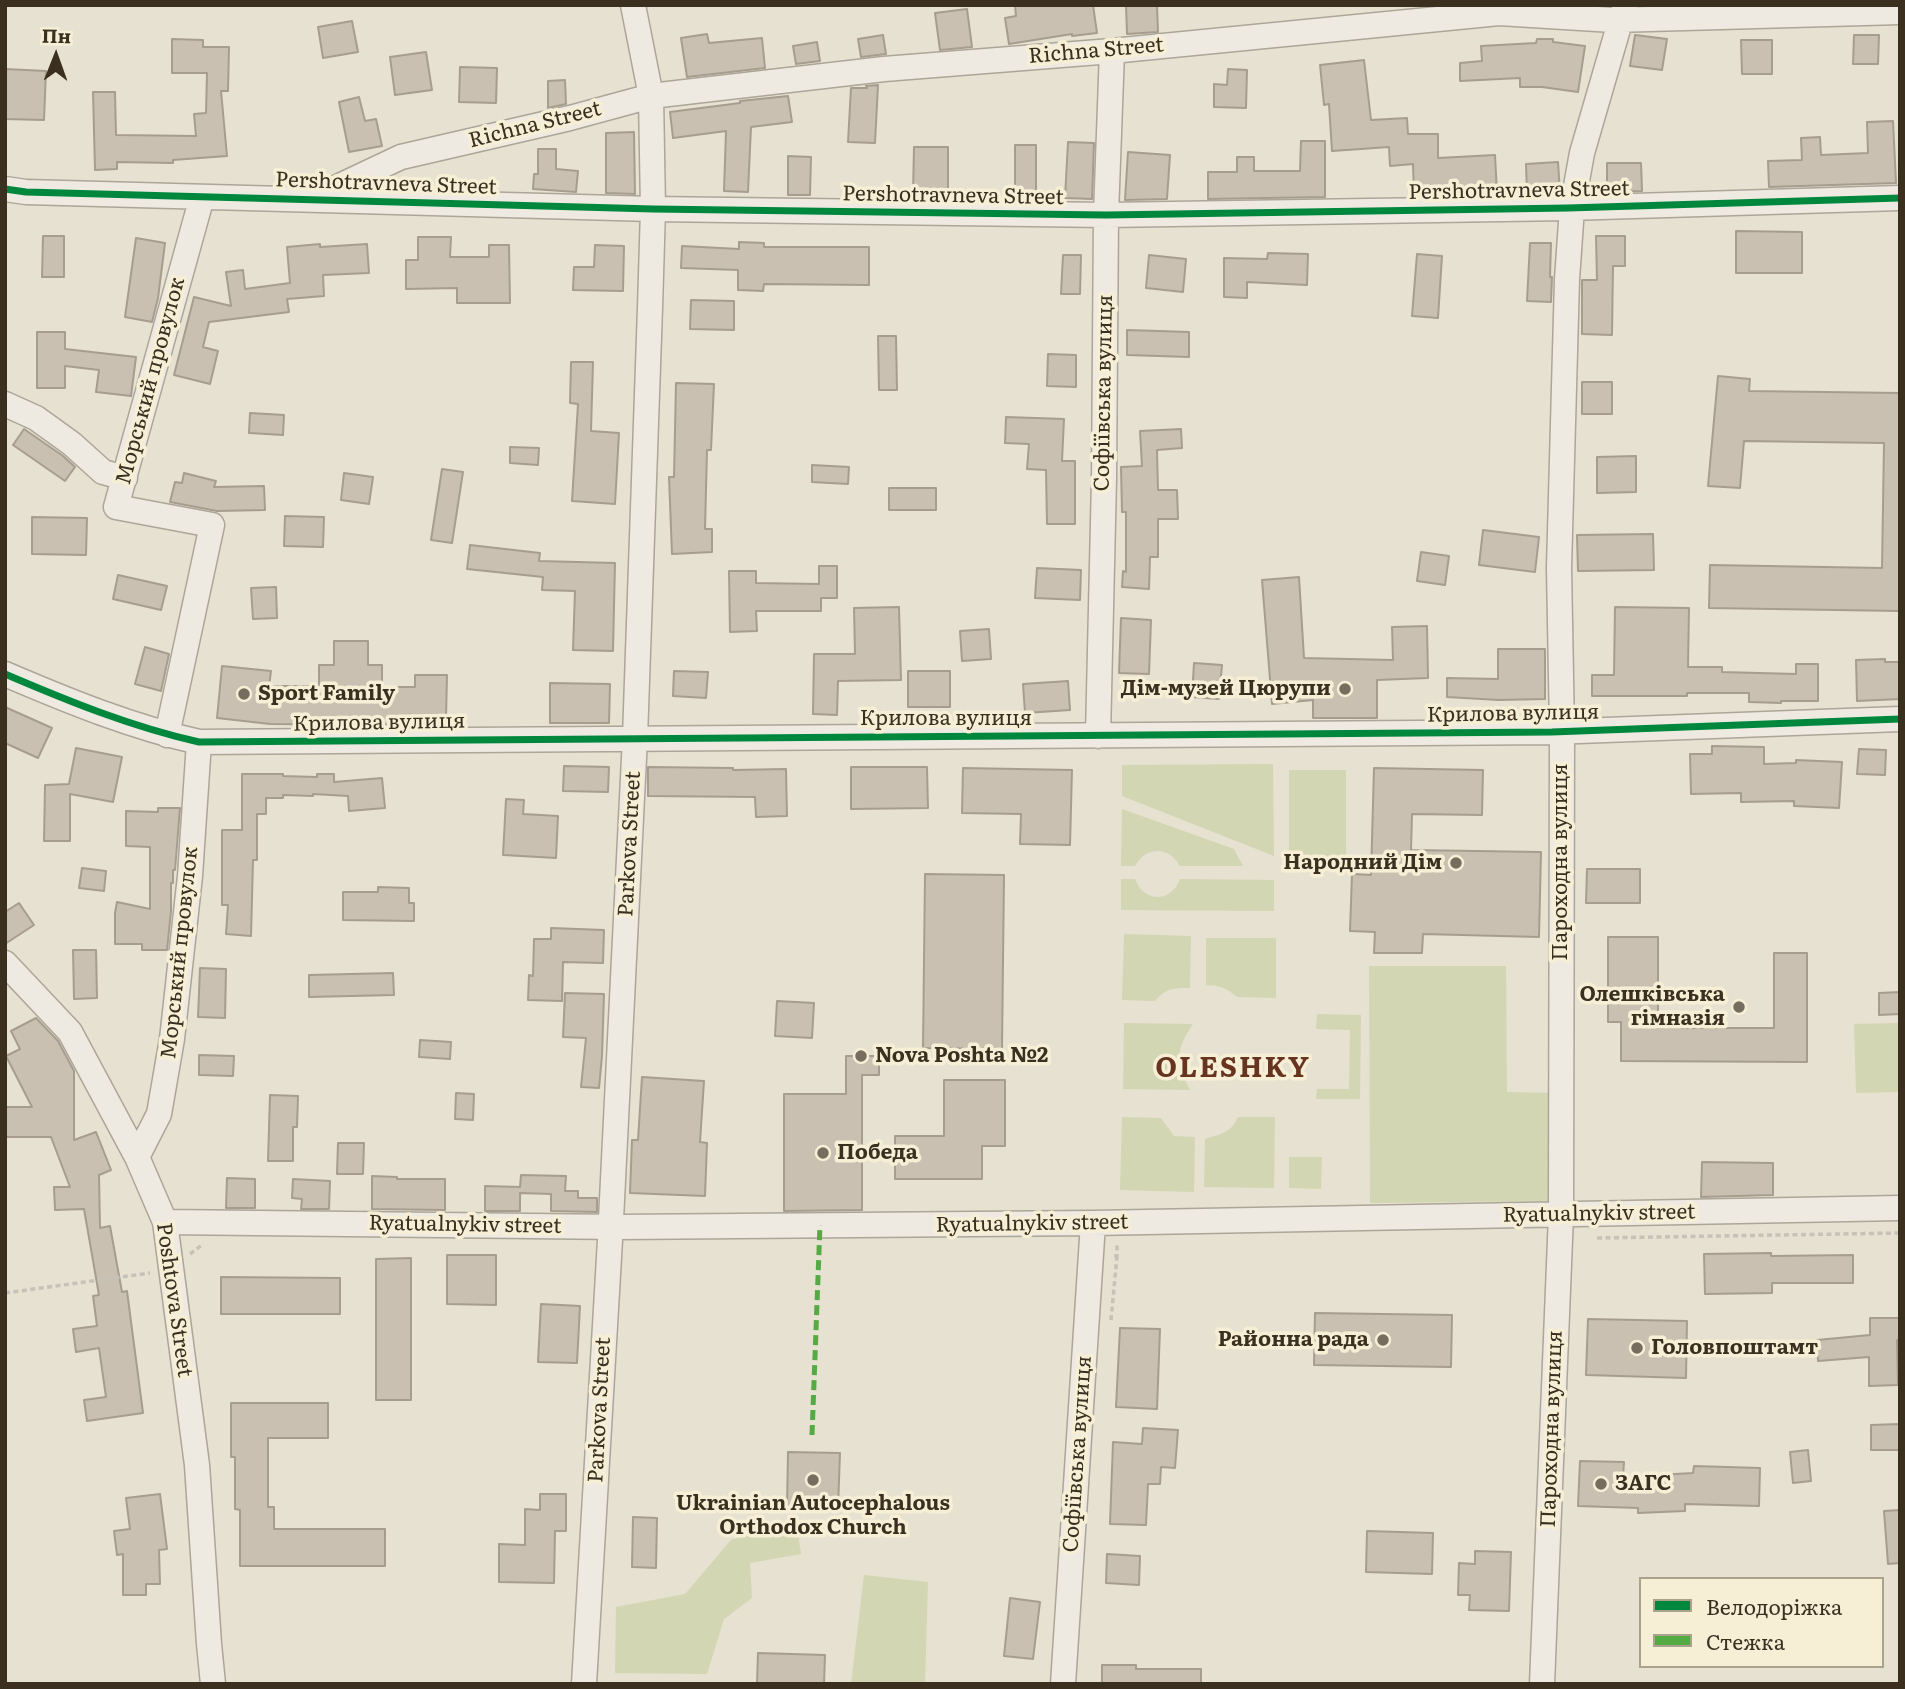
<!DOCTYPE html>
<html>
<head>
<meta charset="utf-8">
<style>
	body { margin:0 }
	#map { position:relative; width:1905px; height:1689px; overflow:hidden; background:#e6e1d0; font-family:Literata,serif }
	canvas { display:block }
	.frame { position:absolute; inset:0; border:7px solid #3b2f20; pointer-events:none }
	.legend { position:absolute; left:1639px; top:1577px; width:245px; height:91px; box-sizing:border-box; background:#f6efd6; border:2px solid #aba28d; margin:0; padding:9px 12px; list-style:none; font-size:21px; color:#3b2f20 }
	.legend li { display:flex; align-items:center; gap:14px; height:35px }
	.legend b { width:35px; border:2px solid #aba28d }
	.north { position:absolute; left:21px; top:21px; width:70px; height:70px; -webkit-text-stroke:5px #f6efd6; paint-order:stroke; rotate:1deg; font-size:19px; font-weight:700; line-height:28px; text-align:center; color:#3b2f20 }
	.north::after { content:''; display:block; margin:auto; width:24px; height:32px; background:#3b2f20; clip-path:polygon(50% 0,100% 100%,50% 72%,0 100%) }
</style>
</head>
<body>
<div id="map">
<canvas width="1905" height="1689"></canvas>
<div class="frame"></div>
<ul class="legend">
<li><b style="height:9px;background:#00873e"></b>Велодоріжка</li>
<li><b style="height:9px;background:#55ab43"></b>Стежка</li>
</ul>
<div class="north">Пн</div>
</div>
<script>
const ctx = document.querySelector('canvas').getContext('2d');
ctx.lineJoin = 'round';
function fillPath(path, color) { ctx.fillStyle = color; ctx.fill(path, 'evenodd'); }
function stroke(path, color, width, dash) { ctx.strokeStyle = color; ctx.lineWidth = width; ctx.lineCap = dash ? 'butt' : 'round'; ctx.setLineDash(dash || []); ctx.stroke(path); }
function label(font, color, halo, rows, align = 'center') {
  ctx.font = font + ' Literata,serif'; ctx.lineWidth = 7; ctx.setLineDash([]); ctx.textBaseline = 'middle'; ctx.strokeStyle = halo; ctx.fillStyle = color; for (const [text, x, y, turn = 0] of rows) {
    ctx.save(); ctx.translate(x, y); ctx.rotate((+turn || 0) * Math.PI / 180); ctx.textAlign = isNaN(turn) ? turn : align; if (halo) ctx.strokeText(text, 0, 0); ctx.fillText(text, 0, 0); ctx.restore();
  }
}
const green = new Path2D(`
	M1273 764 1274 856 1122 796V765Z
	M1289 770H1346V867H1289Z
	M1122 809 1234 849 1243 866H1180C1169 846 1146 846 1135 866H1121Z
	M1121 879H1135C1144 903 1171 903 1180 879L1274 880V911L1121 910Z
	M1124 934 1191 936 1190 988C1173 988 1166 988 1155 1001L1122 1000Z
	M1206 938H1276V998L1237 997C1226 988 1220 985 1206 985Z
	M1369 966H1506L1507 1092 1552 1093 1553 1201 1370 1203Z
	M1317 1014 1361 1015 1360 1099H1316L1317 1089H1349L1350 1030 1316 1029Z
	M1124 1023 1193 1024C1175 1050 1176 1062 1190 1090L1123 1089Z
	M1900 1023V1092L1856 1093 1854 1024Z
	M1122 1117 1161 1118 1174 1136 1195 1137 1194 1192 1120 1190Z
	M1238 1117H1275L1274 1188 1204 1187 1205 1139C1222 1133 1230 1134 1238 1117Z
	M1289 1157H1322L1321 1189 1289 1188Z
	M796 1521 801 1554 750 1563 752 1598 724 1619 707 1674 615 1673 616 1607 685 1594 731 1540Z
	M864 1575 928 1582 925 1684H851Z`);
const building = new Path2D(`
	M1015 5H1093L1097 33 1072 36V34L1009 44 1005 18 1016 16Z
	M1126 5H1157L1158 32 1127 34Z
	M967 9 972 47 940 50 935 13Z
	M352 21 358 52 323 58 318 27Z
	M707 34 709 43 762 38 765 68 687 77 681 38Z
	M883 35 886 54 861 57 858 39Z
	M1635 35 1667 39 1662 70 1630 66Z
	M1854 35H1879L1878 64H1853Z
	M172 39 203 40V47H229L228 91H221L227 156 173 160V163L117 162V169L95 170 93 92H115L116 135 196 136 194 114 206 113 207 73H172Z
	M1537 39H1553V42L1585 46 1578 92 1542 87H1520V78L1460 81V63L1482 61 1481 46 1536 43Z
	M1741 40H1772V74H1742Z
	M817 42 820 61 796 64 793 46Z
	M426 52 432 90 395 95 390 57Z
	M1364 60 1371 120 1407 118 1408 134H1438V158L1495 155 1497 193 1414 195 1413 164 1390 166 1389 147 1332 151 1329 104 1324 105 1320 65Z
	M460 67 497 68 496 103 459 102Z
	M5 69 46 71 44 120 5 119Z
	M1228 69 1247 70 1246 108 1214 107V84L1227 85Z
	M565 80 566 104 548 108V81Z
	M878 85 875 143 848 142 851 88H867L866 86Z
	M788 96 792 122 751 127 748 192 724 191 726 131 673 138 670 112 740 103V101Z
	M359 97 365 121 376 119 382 146 349 152 339 102Z
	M1893 121 1896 183 1769 187 1768 161 1802 160 1801 138 1820 137 1821 155 1868 153 1867 122Z
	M634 132 635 194 606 193V133Z
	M1301 141H1325V197L1208 199V172H1237V157H1254V171H1300Z
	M1068 142 1094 143 1092 199 1065 198Z
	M1015 145H1036V194H1015Z
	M914 147H948V196L913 195Z
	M538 149H556V169L578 171 576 192 533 189 534 174H538Z
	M1128 152 1170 155 1167 199 1125 200Z
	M788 156 811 157 810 195H788Z
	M1558 162 1560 193 1527 194 1526 164Z
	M1607 163H1641L1642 191 1607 192Z
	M1736 231 1802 232V273H1736Z
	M43 236H64V277H42Z
	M1596 236H1625V266H1613L1612 335 1582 334V280H1597Z
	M418 237H451L450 257H489V245H509L510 303H457V288L406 289V260H418Z
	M136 238 165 243 158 298 152 322 125 317Z
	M739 242 764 243V247H869V285L764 284 763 291 738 290V270L681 268 682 246 739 249Z
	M1530 243H1551L1550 277H1552L1551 302 1527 301Z
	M320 244V247L367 244 369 273 323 275 324 296 287 299 289 312 209 322 203 347 218 351 210 384 174 375 194 297 231 306 226 272 243 270 245 289 290 283 287 247Z
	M595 245 624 246 623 291 573 290 574 267H594Z
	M1268 253 1308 254 1307 285 1247 282V298L1224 297V258L1267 259Z
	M1417 254 1442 256 1438 318 1412 316Z
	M1063 255H1081L1080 294H1061Z
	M1149 255 1186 259 1183 292 1146 288Z
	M691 300 734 301V330L690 329Z
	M1127 330 1189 332V357L1127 355Z
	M37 332H65V349L136 357 131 396 96 392 99 370 65 366V388H37Z
	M878 336H896L897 390H879Z
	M1048 354 1076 355V387L1047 386Z
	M571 362H593L591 431 619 433 615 504 572 501 578 404 570 403Z
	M1718 376 1750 379 1749 391 1900 393V611L1709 608 1710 565 1882 568 1884 443 1744 441 1740 488 1708 486Z
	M1582 382H1612V414H1582Z
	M676 383 714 384 711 450H707L705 529H712V552L672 554 669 477H674Z
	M250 413 284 415 283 435 249 433Z
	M1006 417 1064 419 1062 461H1075V524H1047L1046 470 1027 469 1029 444 1005 443Z
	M24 429 63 456 75 467 65 481 13 445Z
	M1181 429 1182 448 1157 450 1158 490H1177L1178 519H1158V557H1150L1149 589 1122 587 1123 571 1126 572V512H1122L1121 467 1142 466 1140 431Z
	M510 447 539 448 538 465 510 463Z
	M1636 456V492L1597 493V457Z
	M812 465 849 467 848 484 812 482Z
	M442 469 463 472 452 543 431 540Z
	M184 473 216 481 214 487 264 486 265 510 217 511 170 502 175 482 182 483Z
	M344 473 373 477 369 504 341 500Z
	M889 488H936V510H889Z
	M285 516 324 517 323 547 284 546Z
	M32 517 87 518 86 555 32 554Z
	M1483 530 1539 537 1535 572 1479 565Z
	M1653 534 1654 570 1578 571 1577 535Z
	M470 545 540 553 539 561 615 563 613 651 573 650 575 591 542 590 543 577 467 569Z
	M1421 552 1449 556 1445 585 1417 581Z
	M819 566H837V598H821V611H756L757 631 730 632 729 571H756V583L819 584Z
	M1037 568 1081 570 1080 600 1035 598Z
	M118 575 167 586 161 610 113 599Z
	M1299 577 1304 658 1393 660 1392 627 1427 626 1428 678 1377 680V718H1313V700L1272 704 1262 580Z
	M276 587 277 618 253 619 251 588Z
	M899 607 901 680 838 681 837 715 813 714 814 654H855L854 608Z
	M1615 607 1689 608 1688 667H1722V672L1796 674V664H1818V701H1781V703L1749 702V693H1687V696H1592V675H1614Z
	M1121 618 1151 620 1149 674 1119 673Z
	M989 629 991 659 962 661 960 631Z
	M334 641H368V665H382V687H415V675H447L446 719H391V725L270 724 217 718 222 666 271 671 269 686H319V665H334Z
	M145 647 169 654 161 691 135 684Z
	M1498 649H1545V699L1498 700 1447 697V678L1498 679Z
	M1885 659V662H1900V699L1857 701 1856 660Z
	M1194 663 1222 665 1219 699 1192 697Z
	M674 671 708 672 706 698 673 696Z
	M908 671H950V707H908Z
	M1068 681 1070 710 1025 713 1023 684Z
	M550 683 610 684 609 723H550Z
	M5 707 52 728 38 758 5 743Z
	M1712 746 1764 747V764L1796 763V760L1842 762 1839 808 1794 806V801L1741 802V793L1691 794 1690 754H1712Z
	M76 748 122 757 113 802 70 794V841H44L45 785 69 784Z
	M1859 749 1886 750 1885 775 1857 774Z
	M564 766 609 767 608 792 563 791Z
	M648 767 733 768V770L786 769 787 816 756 817 755 797 648 796Z
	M851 767H927L928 808 851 809Z
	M963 768 1072 770 1070 845 1020 844 1021 814 962 813Z
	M1374 768 1483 770 1482 815 1412 814 1411 850 1541 852 1539 937 1423 934 1422 953H1374L1375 932 1350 931 1352 874 1371 875Z
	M242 774H283V776L317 777V774H334V782L382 778 385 808 349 811 348 796 313 794V796L283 795V798H266V814H257V860H253L251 936 226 934 228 905H222V830H242Z
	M506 799 524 800 523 814 558 816 556 858 503 855Z
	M158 808H180L175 870H173V883H171V911L167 950H142V944H115V913L117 902 150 909V847L126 846V811L158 812Z
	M82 868 106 871 104 891 79 888Z
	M1587 869H1640V903H1586Z
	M925 874 1004 875 1002 1049 923 1048Z
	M378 887 409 888V903H414V921L343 920V892H378Z
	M19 903 34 925 5 944V912Z
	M551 928 604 930 603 963 563 962 562 1001 528 1000 529 975 533 976 534 939H551Z
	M1608 937H1658V1028H1774V953H1807V1062L1621 1061V1022H1608Z
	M73 950H96L97 998 74 999Z
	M200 968 226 969 225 1018 198 1017Z
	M393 973 394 995 309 997V975Z
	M1900 992V1014L1879 1015V993Z
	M565 993 604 994 602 1056 599 1088 581 1087 586 1038 563 1037Z
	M777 1001 814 1003 812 1038 775 1036Z
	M36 1018 58 1041 74 1071V1140L96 1132 111 1170 99 1175 100 1228 110 1226 122 1292 127 1291 143 1413 87 1421 84 1400 106 1397 99 1348 76 1352 73 1329 97 1326 93 1296 99 1295 84 1209 55 1210 54 1187H70L51 1137H5V1107H32L6 1056 20 1049 11 1031Z
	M420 1040 451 1042 450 1059 419 1057Z
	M199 1055 234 1056 233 1076 199 1075Z
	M846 1056H879V1075H862V1210L784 1211V1094H846Z
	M642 1077 704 1081 700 1142 707 1143 705 1196 630 1193 632 1140H638Z
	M944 1080H1005V1146H982V1179H895V1136H944Z
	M456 1093 474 1094 473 1120 455 1119Z
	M270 1095 298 1096 297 1127H293V1161H268Z
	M338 1143H364L363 1174H337Z
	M1702 1162 1773 1163V1195L1701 1197Z
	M521 1175 566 1176 565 1191H578V1198H597V1212L551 1211V1194L520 1193V1211H485V1186L520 1187Z
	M372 1176 397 1177V1179H445V1210L372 1209Z
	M227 1178 255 1179V1208H226Z
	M293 1179 330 1181 329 1209H301L302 1199 292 1198Z
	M1771 1253V1256L1853 1255V1283H1772V1293L1705 1294 1704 1254Z
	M447 1255H496V1305L447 1304Z
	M411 1258V1400H376V1259Z
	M221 1277 340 1278V1314H221Z
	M541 1304 580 1306 577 1363 538 1362Z
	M1315 1313 1452 1315 1451 1367 1314 1365Z
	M1870 1318H1900V1340H1897L1898 1385 1869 1386V1357L1818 1361 1817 1340 1870 1335Z
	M1588 1319 1687 1321 1686 1378 1586 1375Z
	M1120 1328 1160 1329 1157 1409 1116 1407Z
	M231 1403H328V1438H268V1507H274V1529H385V1566H240V1510L235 1509V1457H231Z
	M1900 1424V1450H1871V1425Z
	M1143 1428 1178 1430 1175 1468 1161 1467 1160 1484H1148L1146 1525 1110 1524 1113 1442 1142 1444Z
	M1808 1450 1811 1481 1793 1483 1790 1452Z
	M788 1452 840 1453 838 1508 787 1507Z
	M1580 1461 1624 1462 1623 1477 1693 1473 1694 1466 1760 1468 1759 1506 1685 1504V1511L1638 1513V1508L1578 1506Z
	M160 1494 167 1549 159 1550 160 1584H146V1595H123V1554L117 1555 114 1531 130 1529 126 1498Z
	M540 1494H566V1531H555L554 1583 499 1582V1544L525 1545V1509L540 1510Z
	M1900 1510V1563L1888 1564 1884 1511Z
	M633 1517 657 1518 656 1568 632 1567Z
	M1367 1531 1433 1533 1432 1574 1366 1572Z
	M1475 1551 1511 1552 1509 1611 1469 1610 1470 1595H1458L1459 1563 1475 1564Z
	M1107 1554 1140 1556 1139 1585 1106 1583Z
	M1010 1598 1040 1602 1033 1659 1004 1656Z
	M758 1653 825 1655 824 1684H757Z
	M1102 1665H1136V1669H1201V1684H1102Z`);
const path = new Path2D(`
	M1597 1238 1900 1233
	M190 1254 203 1244
	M1114 1256H1117V1243
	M5 1293 150 1273
	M1111 1320 1117 1256`);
const minor = new Path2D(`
	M5 189 26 192 653 209 1106 215 1568 208 1900 198
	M314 198 401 157 570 118 651 96 884 69 1112 51 1499 13 1613 20 1900 12
	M5 404 36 418 72 444 103 472 125 478
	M5 674C68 701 132 727 199 742L1552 732 1900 719
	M167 735 212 525 116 507 202 197
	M1098 736 1104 479 1106 215 1112 51
	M5 963 70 1032 137 1157 165 1222 197 1465 209 1644 213 1684
	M137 1157 159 1114 172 1039 190 876 199 742
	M165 1222 621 1227 1093 1223 1900 1208
	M584 1684 610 1240 635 738 650 308 653 209 651 96 633 5
	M1063 1684 1093 1223
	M1542 1684 1561 1215 1562 731 1559 568 1567 279 1572 208 1582 153 1625 5`);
const quiet = new Path2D(`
	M812 1435 820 1225`);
const cycleway = new Path2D(`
	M5 189 26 192 653 209 1106 215 1568 208 1900 198
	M5 674C68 701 132 727 199 742L1552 732 1900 719`);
const markers = [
	[1345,689,7,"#776d5e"],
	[244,694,7,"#776d5e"],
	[1456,863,7,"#776d5e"],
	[1739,1007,7,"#776d5e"],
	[861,1056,7,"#776d5e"],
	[823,1153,7,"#776d5e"],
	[1383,1340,7,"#776d5e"],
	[1637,1348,7,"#776d5e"],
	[813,1480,7,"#776d5e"],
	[1601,1484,7,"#776d5e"]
];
const streetNames = [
	["Richna Street",1096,51,-5],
	["Richna Street",535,125,-14],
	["Pershotravneva Street",386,184,2],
	["Pershotravneva Street",1519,191,-1],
	["Pershotravneva Street",953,196,1],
	["Морський провулок",151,381,-75],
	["Софіївська вулиця",1104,393,-89],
	["Крилова вулиця",1513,714,-1],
	["Крилова вулиця",946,719],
	["Крилова вулиця",379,723,-1],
	["Parkova Street",630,844,-87],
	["Пароходна вулиця",1561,862,-90],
	["Морський провулок",180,953,-84],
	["Ryatualnykiv street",1599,1214,-1],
	["Ryatualnykiv street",1032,1224,-1],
	["Ryatualnykiv street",465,1225,1],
	["Poshtova Street",174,1300,82],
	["Parkova Street",600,1410,-87],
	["Пароходна вулиця",1552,1429,-88],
	["Софіївська вулиця",1078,1454,-86]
];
const poiNames = [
	["Дім-музей Цюрупи",1331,689,"right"],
	["Sport Family",258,694],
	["Народний Дім",1442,863,"right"],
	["Олешківська",1725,995,"right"],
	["гімназія",1725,1019,"right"],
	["Nova Poshta №2",875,1056],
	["Победа",837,1153],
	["Районна рада",1369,1340,"right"],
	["Головпоштамт",1651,1348],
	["ЗАГС",1615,1484],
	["Ukrainian Autocephalous",813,1504,"center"],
	["Orthodox Church",813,1528,"center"]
];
const districtNames = [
	["OLESHKY",1233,1069]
];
fillPath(green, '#d3d6b2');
fillPath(building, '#cac0b1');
stroke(building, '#a79d8f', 2);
stroke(minor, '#aba698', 27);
stroke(path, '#c7c2b8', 3.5, [5, 3.5]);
stroke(minor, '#eeeae1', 24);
stroke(quiet, '#55ab43', 5, [10, 5]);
stroke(cycleway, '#00873e', 7);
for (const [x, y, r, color] of markers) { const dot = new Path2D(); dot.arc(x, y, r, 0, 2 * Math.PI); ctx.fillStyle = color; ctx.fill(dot); stroke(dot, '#f6efd6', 2.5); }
label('21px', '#3b2f20', '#f6efd6', streetNames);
label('bold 21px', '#3b2f20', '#f6efd6', poiNames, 'left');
ctx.letterSpacing = '2px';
label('bold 28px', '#67341f', '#f6efd6', districtNames);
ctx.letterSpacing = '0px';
</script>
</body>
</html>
